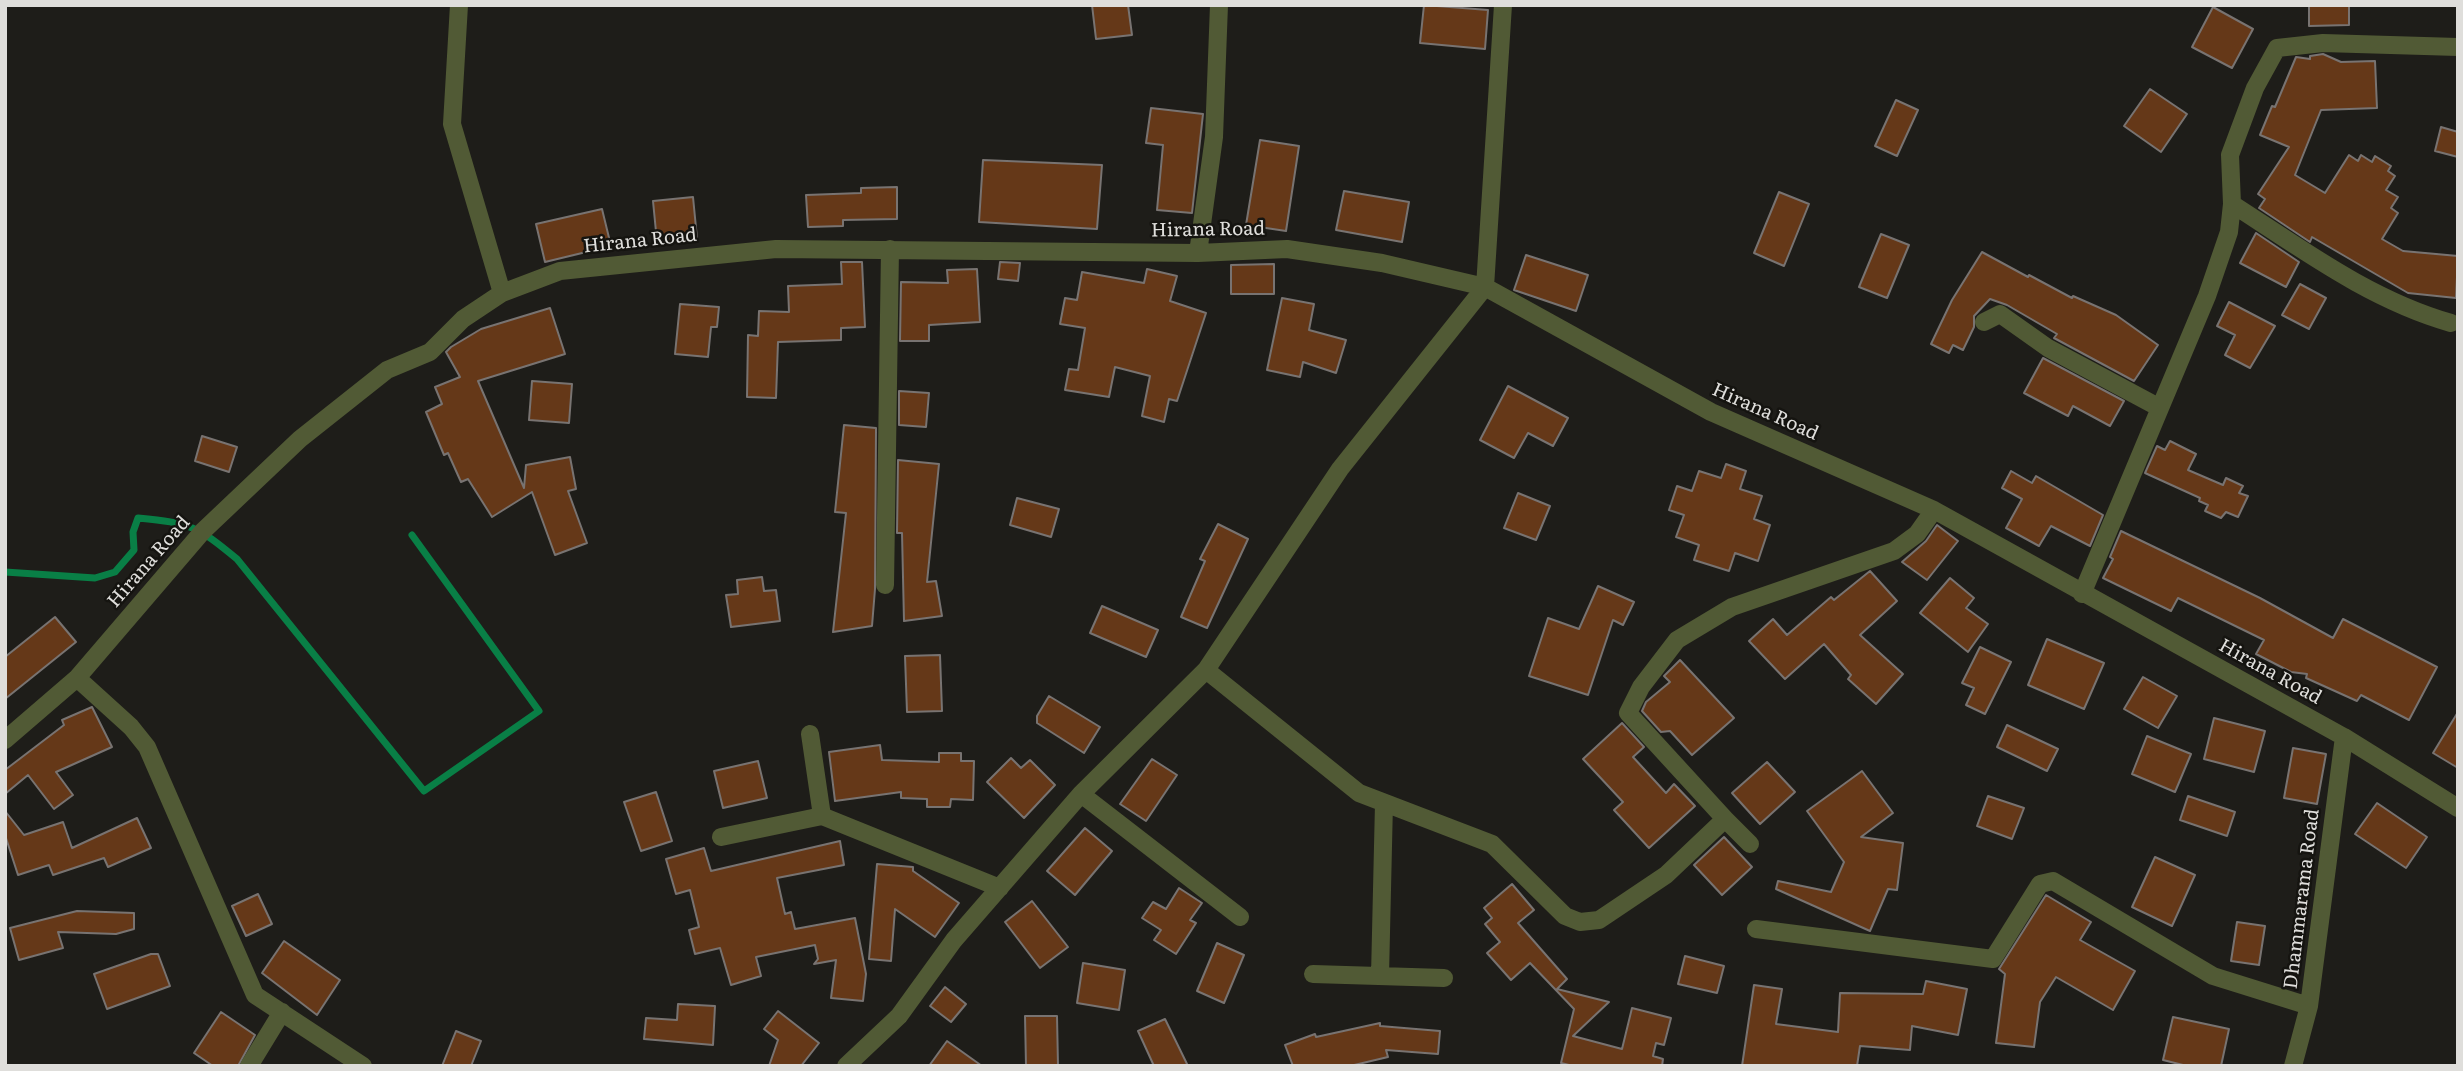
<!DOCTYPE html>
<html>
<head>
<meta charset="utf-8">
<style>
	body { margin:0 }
	#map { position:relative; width:2463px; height:1071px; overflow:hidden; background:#1e1d19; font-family:Literata,serif }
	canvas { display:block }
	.frame { position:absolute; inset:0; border:7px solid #dfdedb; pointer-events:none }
</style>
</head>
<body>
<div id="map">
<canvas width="2463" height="1071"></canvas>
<div class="frame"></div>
</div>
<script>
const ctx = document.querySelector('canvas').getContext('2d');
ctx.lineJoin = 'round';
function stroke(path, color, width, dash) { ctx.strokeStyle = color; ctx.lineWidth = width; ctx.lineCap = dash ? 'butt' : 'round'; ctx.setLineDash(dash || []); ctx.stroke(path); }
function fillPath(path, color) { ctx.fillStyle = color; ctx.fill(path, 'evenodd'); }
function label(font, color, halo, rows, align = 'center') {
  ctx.font = font + ' Literata,serif'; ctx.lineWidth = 5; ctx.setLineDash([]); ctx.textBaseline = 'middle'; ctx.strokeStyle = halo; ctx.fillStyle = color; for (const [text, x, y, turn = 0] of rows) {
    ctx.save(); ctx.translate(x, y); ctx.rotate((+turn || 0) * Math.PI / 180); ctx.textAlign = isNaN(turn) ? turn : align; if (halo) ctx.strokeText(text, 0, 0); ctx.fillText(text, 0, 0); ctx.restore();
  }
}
const stream = new Path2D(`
	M5 572 95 578 115 572 134 550 133 532 138 518C191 523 197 526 237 559L424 791 539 711 412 535`);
const building = new Path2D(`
	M1092 5H1128L1132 35 1096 39Z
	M1424 5 1488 10 1485 49 1420 43Z
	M2309 5H2349V25L2309 26Z
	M2213 7 2253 29 2232 68 2192 47Z
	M2323 54 2341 62 2375 61 2377 108 2321 110 2295 175 2325 193 2349 155 2358 161 2361 155 2372 162 2375 156 2391 166 2388 171 2395 176 2386 190 2398 197 2391 208 2398 213 2382 239 2403 251 2458 256 2456 298 2408 293 2312 237 2310 242 2259 208 2265 199 2258 194 2289 147 2260 135 2272 106 2275 107 2296 57 2310 59V56Z
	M2150 89 2187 114 2161 152 2124 126Z
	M1896 100 1918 110 1897 156 1875 146Z
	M1151 108 1203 114 1192 213 1157 210 1163 145 1146 143Z
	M2441 127 2458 132V157L2435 151Z
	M1260 140 1299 146 1286 231 1246 225Z
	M983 160 1102 165 1097 229 979 222Z
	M897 187V219L843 220V226L808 227 806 195 861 193V188Z
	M1344 191 1409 202 1402 242 1336 230Z
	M1779 192 1809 204 1784 266 1754 253Z
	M693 197 697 238 657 242 653 201Z
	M602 209 611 246 545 262 536 224Z
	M2256 233 2299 262 2286 287 2240 263Z
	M1881 234 1909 245 1887 298 1859 287Z
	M1982 252 2028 277 2029 275 2072 298 2073 296 2116 315 2158 345 2134 381 2054 338 2057 334 2007 305 1990 299 1974 316V327L1963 350 1953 345 1949 353 1931 344 1952 300Z
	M1526 255 1588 275 1576 311 1514 290Z
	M841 262H862L865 327 841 328V340L778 342 776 398 747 397 748 335 758 336 759 311 789 312 788 286 842 284Z
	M1000 262 1020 263 1018 281 998 279Z
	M1274 264V294H1231V265Z
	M977 269 980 322 929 325V341H900L901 282 948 283 947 270Z
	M1147 269 1177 276 1170 301 1206 313 1177 401 1169 399 1164 422 1142 416 1150 376 1115 367 1109 397 1065 390 1069 369 1078 370 1085 328 1060 324 1065 298 1077 300 1082 272 1144 283Z
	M2300 284 2326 298 2309 329 2282 315Z
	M1282 298 1314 304 1309 330 1346 340 1336 373 1303 362 1300 377 1267 370Z
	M2229 302 2275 326 2250 368 2225 355 2235 335 2217 326Z
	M680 304 719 307 717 327H711L708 357 675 354Z
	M550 308 565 354 478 381 524 488 526 465 570 457 576 489 568 491 587 543 555 555 532 492 492 517 468 479 461 482 448 453 444 455 426 412 442 404 435 387 460 377 446 352 451 347 481 329Z
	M2043 358 2124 401 2110 426 2073 406 2068 416 2024 393Z
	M532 381 572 384 569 423 529 420Z
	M1508 386 1568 418 1553 446 1528 433 1514 458 1480 440Z
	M899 391 929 393 926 427 899 425Z
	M844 425 876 428 875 589 872 626 833 632 846 513 835 512Z
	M202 436 237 447 229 472 195 461Z
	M2170 441 2196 454 2188 470 2223 485 2226 478 2243 486 2239 493 2248 496 2238 517 2226 512 2221 518 2205 511 2208 505 2199 501 2200 498 2145 473 2157 446 2165 450Z
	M898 460 939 464 927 582 936 581 942 616 904 621 902 533H897Z
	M1726 464 1746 471 1740 489 1762 496 1754 519 1770 525 1758 561 1735 553 1729 571 1694 560 1699 545 1676 537 1684 515 1669 510 1677 486 1692 491 1699 471 1721 478Z
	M2011 471 2032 483 2036 476 2103 515 2090 546 2051 526 2039 546 2006 528 2022 499 2002 488Z
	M1518 493 1550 506 1536 540 1504 528Z
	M1017 498 1059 509 1051 537 1010 525Z
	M1218 524 1248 539 1207 628 1181 617 1205 561 1200 559Z
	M1937 525 1958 541 1927 580 1902 562 1926 541Z
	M2121 531 2260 598 2333 638 2343 619 2437 667 2409 720 2361 695 2357 701 2306 678 2307 674 2291 672 2256 654 2264 640 2178 598 2171 611 2103 578 2113 559 2110 557Z
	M1870 571 1897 601 1860 635 1903 674 1876 704 1848 679 1851 675 1824 644 1785 679 1749 641 1773 619 1787 635 1831 597 1834 600Z
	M762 577 764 591 776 590 780 621 731 627 726 595 738 594 737 580Z
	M1950 578 1974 598 1966 608 1988 624 1968 652 1920 613Z
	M1598 586 1634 602 1623 625 1613 620 1588 695 1529 676 1548 618 1579 629Z
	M1102 606 1158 630 1146 657 1090 633Z
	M55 617 76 642 5 699V657Z
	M2047 639 2104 663 2084 709 2028 685Z
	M1980 647 2011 662 1985 714 1966 705 1974 688 1962 683Z
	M940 655 942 711 907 712 905 656Z
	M1680 660 1734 718 1692 755 1670 731 1661 732 1642 711 1646 702 1670 682 1664 676Z
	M2143 677 2177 696 2158 728 2124 709Z
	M1049 696 1100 727 1084 753 1037 723V716Z
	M92 707 112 747 56 772 73 795 54 809 28 775 5 794V770L64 725 62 720Z
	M2458 712V768L2433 753Z
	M2214 718 2265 731 2254 772 2204 759Z
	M1622 723 1644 747 1633 757 1666 793 1674 784 1695 806 1649 848 1614 810 1623 802 1583 759Z
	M2007 725 2058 749 2047 771 1997 747Z
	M2147 736 2191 754 2175 792 2132 774Z
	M880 745 882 760 939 762V753H961V761H974L973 800 951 799 950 807H927V799L901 798V792L835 801 829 752Z
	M2293 748 2326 754 2317 804 2284 798Z
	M1011 758 1021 768 1030 760 1055 785 1024 818 987 782Z
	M1152 759 1177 775 1146 821 1120 804Z
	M758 761 767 798 723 808 714 771Z
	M1767 762 1795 792 1760 824 1732 793Z
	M1862 771 1893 813 1861 837 1903 843 1897 890 1888 889 1870 931 1776 889 1778 881 1831 892 1844 862 1807 811Z
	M656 792 672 841 641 851 624 802Z
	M1988 796 2024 808 2012 839 1977 826Z
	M2188 796 2235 812 2227 836 2180 820Z
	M2377 803 2427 837 2406 868 2355 834Z
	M5 811 24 835 63 822 72 848 137 818 151 848 108 867 104 858 53 875 49 865 18 875 5 835Z
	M1085 828 1112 851 1075 895 1047 871Z
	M1724 837 1752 867 1722 895 1694 865Z
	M840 841 844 865 777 878 785 914 791 912 795 929 855 918 866 974 863 1001 831 998 836 960 814 964 818 959 815 945 756 957 761 976 731 985 720 948 695 954 689 930 699 927 690 890 676 894 666 859 704 848 711 871Z
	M2155 857 2195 875 2172 926 2132 907Z
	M877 864 913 867V871L959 903 935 937 895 909 891 961 869 959Z
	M1512 884 1534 910 1518 923 1567 979 1557 989 1609 1002 1573 1036 1622 1049 1632 1008 1671 1018 1664 1045 1656 1043 1653 1056 1663 1059 1662 1066H1573L1561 1063 1574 1009 1530 963 1511 980 1487 953 1500 942 1485 924 1492 918 1484 908Z
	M1179 888 1202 903 1190 920 1196 923 1176 954 1154 940 1161 930 1142 918 1153 902 1166 909Z
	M258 894 272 924 246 936 232 906Z
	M2046 895 2091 922 2080 940 2135 971 2113 1010 2056 977 2040 1002 2034 1047 1996 1043 2005 974 1999 969Z
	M1032 901 1068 947 1040 968 1005 922Z
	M77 911 134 913V929L116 934 58 932 63 948 19 960 10 928Z
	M2237 922 2265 926 2259 965 2231 961Z
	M284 941 340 980 317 1015 262 973Z
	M1217 943 1244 955 1224 1003 1197 991Z
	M151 954H158L170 986 107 1009 94 974Z
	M1685 956 1724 966 1717 993 1678 984Z
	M1083 963 1125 970 1119 1010 1077 1003Z
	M1926 981 1967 989 1958 1035 1912 1026 1910 1050 1860 1046 1857 1066H1742L1754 985 1782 989 1776 1024 1838 1032 1840 993 1923 994Z
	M945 987 966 1004 951 1022 930 1006Z
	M678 1004 715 1006 713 1045 644 1039 646 1018 677 1020Z
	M778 1011 819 1043 801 1066H769L778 1040 764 1029Z
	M221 1012 255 1035 238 1066H213L194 1053Z
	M1025 1016H1057L1058 1066H1026Z
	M2173 1017 2229 1029 2221 1066H2187L2163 1060Z
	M1165 1019 1188 1066H1154L1138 1031Z
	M1380 1023V1026L1440 1031 1438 1054 1386 1050 1388 1057 1350 1066H1293L1285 1045 1315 1034 1316 1037Z
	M456 1031 481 1041 471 1066H442Z
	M947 1041 982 1066H929Z`);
const minor = new Path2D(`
	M459 5 452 124 502 293
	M2232 204C2302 249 2370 300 2451 323
	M1198 253 1214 137 1219 5
	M1984 322 2000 314 2048 348 2160 408
	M885 585 890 249
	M2082 594 2207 296 2229 232 2232 204 2230 155 2255 88 2277 48 2323 43 2458 47
	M1206 670 1359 793 1492 844 1565 916 1580 922 1599 920 1666 875 1725 819 1628 713 1641 687 1677 640 1732 607 1894 551 1917 534 1934 510
	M77 678 131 727 147 747 255 995 363 1066
	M810 734 822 816
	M5 740 77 678 203 531 300 439 387 370 430 352 463 319 502 293 560 271 776 249 1198 253 1287 249 1382 263 1485 287 1711 412 1934 510 2344 737 2458 808
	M1081 794 1240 917
	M1725 819 1750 844
	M721 837 822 816 1000 888
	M1756 929 1993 959 2040 884 2053 881 2213 976 2309 1006
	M1313 974 1444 978
	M1380 976 1384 803
	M249 1066 282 1012
	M846 1066 899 1016 954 940 1081 794 1206 670 1340 469 1485 287 1503 5
	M2293 1066 2309 1006 2344 737`);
const streetNames = [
	["Hirana Road",1208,230,-1],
	["Hirana Road",640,241,-6],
	["Hirana Road",1765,412,24],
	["Hirana Road",149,562,-49],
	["Hirana Road",2270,672,29],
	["Dhammarama Road",2302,899,-83]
];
stroke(stream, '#097f46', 7);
fillPath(building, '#653818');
stroke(building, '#787371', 2);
stroke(minor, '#515a35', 18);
label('19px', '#dfdedb', '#151410', streetNames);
</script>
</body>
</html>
